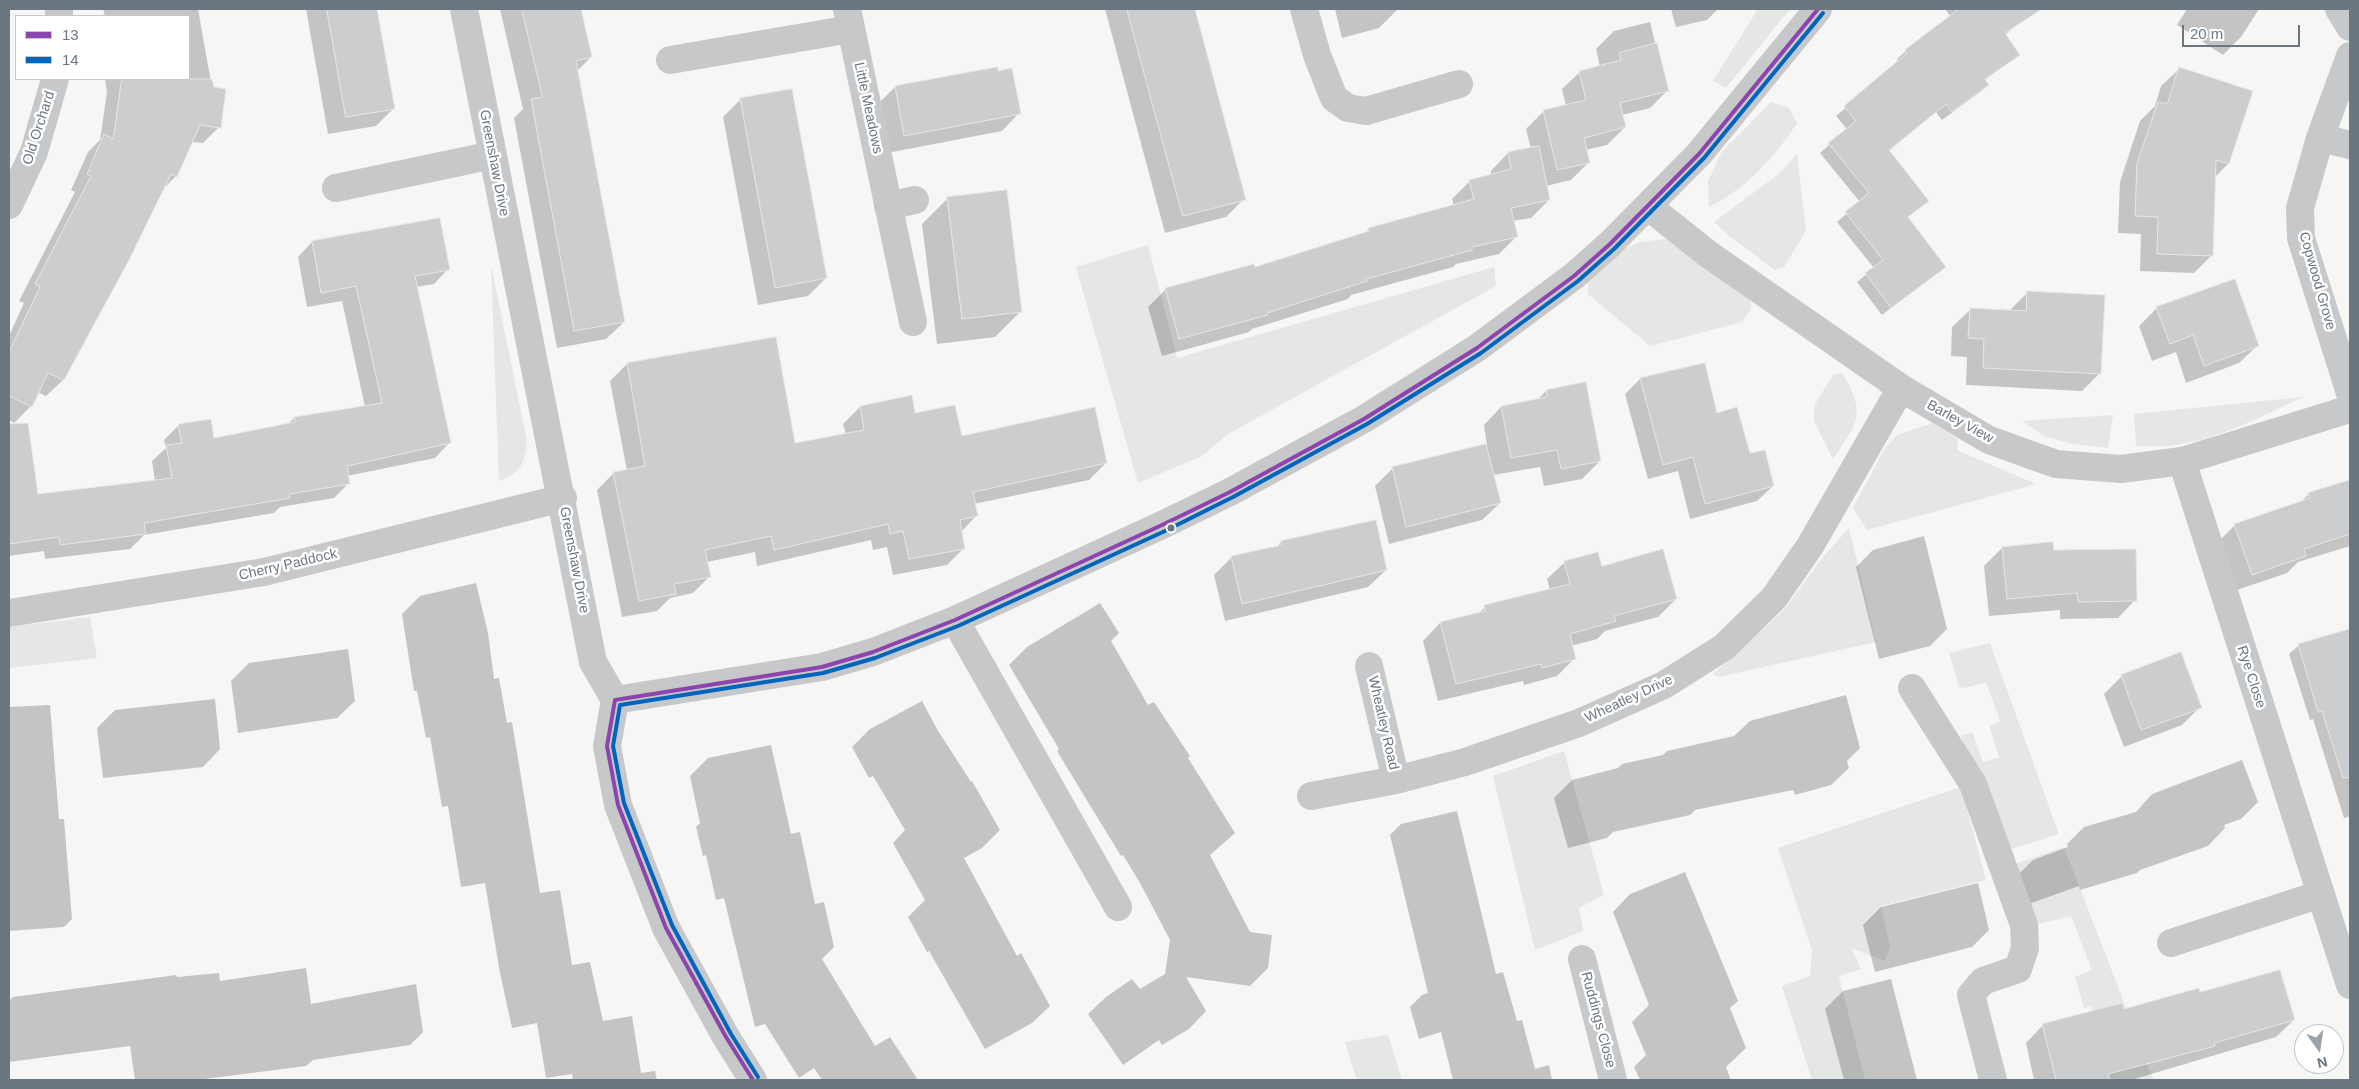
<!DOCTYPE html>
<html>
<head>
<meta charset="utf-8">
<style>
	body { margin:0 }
	#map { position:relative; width:2359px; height:1089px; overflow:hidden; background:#f6f6f5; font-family:Arial,sans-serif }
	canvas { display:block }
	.frame { position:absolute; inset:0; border:10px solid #6a7781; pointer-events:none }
	.legend { position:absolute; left:15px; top:15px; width:175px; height:65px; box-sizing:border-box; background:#fff; border:1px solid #c3c9cd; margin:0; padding:6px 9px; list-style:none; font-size:15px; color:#6a7781 }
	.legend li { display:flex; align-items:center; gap:10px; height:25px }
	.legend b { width:25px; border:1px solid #c3c9cd }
	.north { position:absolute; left:2294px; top:1024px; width:50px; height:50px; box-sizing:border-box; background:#fff; border:1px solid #c3c9cd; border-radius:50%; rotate:166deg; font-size:14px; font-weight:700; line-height:20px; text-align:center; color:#6a7781 }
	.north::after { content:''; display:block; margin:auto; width:18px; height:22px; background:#9ba3aa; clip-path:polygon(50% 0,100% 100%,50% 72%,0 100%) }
	.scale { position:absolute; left:2182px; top:25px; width:118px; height:22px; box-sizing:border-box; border:2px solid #6a7781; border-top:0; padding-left:6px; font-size:15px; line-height:18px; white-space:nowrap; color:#6a7781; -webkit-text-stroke:4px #fff; paint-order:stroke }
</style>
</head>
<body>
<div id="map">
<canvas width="2359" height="1089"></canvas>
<div class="frame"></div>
<ul class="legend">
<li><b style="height:6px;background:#8e44ad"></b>13</li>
<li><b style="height:6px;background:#0065bd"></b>14</li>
</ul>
<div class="north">N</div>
<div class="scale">20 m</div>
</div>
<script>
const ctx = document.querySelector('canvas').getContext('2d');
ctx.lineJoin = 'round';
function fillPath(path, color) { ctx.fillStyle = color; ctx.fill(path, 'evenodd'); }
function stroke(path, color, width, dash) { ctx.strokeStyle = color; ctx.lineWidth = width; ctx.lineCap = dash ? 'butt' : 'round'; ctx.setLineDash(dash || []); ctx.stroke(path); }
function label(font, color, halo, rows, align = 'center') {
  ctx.font = font + ' Arial,sans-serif'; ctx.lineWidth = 5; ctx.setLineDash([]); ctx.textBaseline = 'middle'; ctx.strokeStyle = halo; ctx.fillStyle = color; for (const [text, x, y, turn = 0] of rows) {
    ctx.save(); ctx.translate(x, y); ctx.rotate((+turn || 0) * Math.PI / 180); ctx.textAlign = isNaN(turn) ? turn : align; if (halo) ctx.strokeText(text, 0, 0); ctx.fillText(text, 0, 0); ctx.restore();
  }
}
const green = new Path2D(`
	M1758 9H1790L1726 88 1713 81Z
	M1771 102 1789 108 1797 123C1773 159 1748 187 1709 207L1708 181 1721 153Z
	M1797 154 1806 231 1784 267 1775 270 1727 234 1714 222 1780 173Z
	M1665 239 1683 244 1750 296 1751 309 1742 322 1650 346 1588 294V278L1624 249 1640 242Z
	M1148 245 1177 358 1494 267 1496 286 1228 434 1202 456 1138 483 1076 267Z
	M491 265 527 441C525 463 520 474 499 481Z
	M1842 373C1867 414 1858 422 1833 459L1814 421V406L1833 375Z
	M2303 397C2262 416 2220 439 2175 445 2163 447 2149 446 2136 446L2134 414Z
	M2113 415 2108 448 2073 444 2044 436 2022 421Z
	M1933 423 1958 439 1957 450 2036 484 1867 530 1853 508 1884 450 1897 435Z
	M1849 528 1876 642 1719 677 1713 674 1783 611 1823 557Z
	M90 617 97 658 9 668V627Z
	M1990 643 2059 834 2008 850 1961 736 1972 732 1983 762 1999 757 1989 726 2000 721 1986 682 1964 688 1959 687 1949 653Z
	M1564 751 1604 895 1579 908 1583 931 1535 950 1493 776Z
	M1961 787 1986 880 1881 906 1890 946 1885 961 1851 948 1861 969 1839 976 1865 1080H1812L1782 986 1810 976 1812 950 1778 848Z
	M2064 847 2122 997 2138 1045 2154 1080H2110L2091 1006 2084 1008 2075 977 2092 970 2071 916 2034 925 2012 865Z
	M1388 1035 1402 1080H1357L1345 1042Z`);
const shadow = new Path2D(`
	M103 9H198L219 127 203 143 191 142 176 176 162 190 128 260 63 380 46 396 37 392 31 406 14 423 9 420V336L24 303 19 301 75 192 71 190 88 152 100 140 107 92 105 79H189V16H105Z
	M306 9H375L394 108 376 126 328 134Z
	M500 9H580L591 57 577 71 624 322 606 339 557 348 514 118 523 109Z
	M1105 9H1194L1244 199 1226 217 1165 233Z
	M1335 9H1396L1397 10 1379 28 1342 38Z
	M1671 9H1718L1707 20 1676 27Z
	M1945 9H2017L2013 12 2020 22 2005 35 2018 55 1984 81 1987 85 1979 93 1942 120 1936 112 1889 151 1927 201 1907 218 1944 267 1882 315 1857 282 1874 268 1837 222 1860 202 1820 153 1847 129 1836 116 1899 62 1897 59 1906 51 1951 17Z
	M2187 9H2259L2241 37 2223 55 2177 25Z
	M1650 22 1667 91 1650 108 1622 115 1625 127 1607 145 1586 150 1589 162 1571 180 1546 186 1549 200 1531 218 1513 221 1517 236 1499 254 1456 264 1453 267 1351 295 1348 299 1252 329 1249 332 1162 356 1148 307 1166 289 1254 268 1364 234 1369 229 1454 206 1452 199 1470 181 1491 176V171L1508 153 1531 149 1526 129 1544 111 1566 106 1562 89 1580 72 1600 67 1596 49 1614 31Z
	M997 68 1019 113 1002 131 887 153 877 105 895 87Z
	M2179 69 2228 164 2214 178 2212 255 2194 273 2140 271 2141 234 2118 233 2120 182 2140 121 2155 106 2161 86Z
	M741 99 826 278 808 296 758 305 723 117Z
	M948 198 1021 311 995 337 937 344 922 224Z
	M312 242 448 269 434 284 416 287 449 443 435 458 347 476 348 484 334 498 280 507 274 513 144 535 130 549 45 559 44 551 9 556V477L34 473 37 496 155 481 152 461 166 448 164 440 179 425 213 439 287 425 294 418 365 407 342 301 307 307 298 257Z
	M2027 293 2100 373 2082 391 1966 385 1967 357 1951 356 1952 327 1970 310H2010Z
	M2157 308 2257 346 2239 363 2186 383 2176 352 2152 361 2139 326Z
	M627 364 794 445 846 435 843 424 860 407 914 414 961 438 1106 463 1089 480 974 504 976 516 961 532 964 548 947 565 893 575 887 547 873 550 871 540 757 566 755 552 707 562 710 576 693 593 670 598 657 611 622 617 597 490 614 473 627 471 610 381Z
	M1640 379 1716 414 1773 486 1757 501 1690 519 1678 471 1648 479 1625 394Z
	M1546 391 1600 461 1582 479 1544 486 1540 467 1493 475 1500 503 1482 520 1389 544 1375 486 1392 469 1487 445 1484 425 1501 407 1537 400Z
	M2350 481V546L2298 562 2287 573 2234 591 2217 543 2235 525 2301 502 2309 494Z
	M1924 536 1947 629 1930 646 1879 659 1856 567 1873 550Z
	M1281 542 1386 570 1368 587 1225 621 1214 575 1232 557 1276 548Z
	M2002 548 2053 552 2135 600 2118 618 2060 619V610L1989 616 1984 566Z
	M1565 562 1676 599 1658 617 1605 631 1597 639 1571 646 1574 659 1557 676 1524 685 1523 681 1438 701 1423 641 1440 623 1478 614 1485 607 1550 590 1547 579Z
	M476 583 488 633 494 679 499 678 507 723 512 722 540 893 560 890 572 965 590 962 603 1021 632 1016 641 1073 655 1071 657 1080H573L572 1074 546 1078 537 1023 512 1028 500 973 485 883 461 887 448 806 442 807 430 737 426 738 417 691H414L402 614 420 596Z
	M1100 603 1119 633 1111 641 1148 705 1154 702 1190 756 1188 758 1235 833 1210 855 1250 932 1272 935 1268 968 1250 986 1186 977 1206 1011 1189 1029 1162 1045 1159 1040 1123 1065 1088 1014 1106 997 1132 979 1140 989 1165 974 1170 940 1140 883 1123 855 1121 856 1083 794 1057 751 1059 749 1009 665 1027 647Z
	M2350 630V816L2344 818 2313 719 2310 720 2289 654 2298 646Z
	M348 649 355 701 337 718 238 733 231 681 249 663Z
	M2122 676 2200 707 2182 725 2124 747 2104 694Z
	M1846 695 1860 748 1847 761 1849 768 1831 785 1795 795 1793 790 1695 810 1690 815 1613 832 1607 838 1568 848 1554 798 1572 780 1618 768 1622 764 1663 755 1667 751 1734 736 1750 721Z
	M215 699 220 749 203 767 103 778 97 728 115 710Z
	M922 701 937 729 971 782 972 781 1000 830 982 848 964 858 1017 956 1021 953 1050 1006 1032 1023 985 1049 929 951 927 952 908 917 925 900 893 843 905 830 873 776 869 778 852 747 870 729Z
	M50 705 59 819H64L72 919 64 927 9 931V707Z
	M771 745 791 834 800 832 815 904 824 902 834 947 822 959 875 1046 890 1037 918 1080H822L814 1068 799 1078 765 1024 755 1027 724 898 716 900 706 855 703 856 696 827 700 823 690 776 708 758Z
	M2242 760 2258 802 2241 819 2224 825 2225 828 2208 846 2140 870 2137 873 2080 890 2079 886 2026 905 2016 877 2033 860 2068 847 2067 844 2084 827 2136 812 2152 794Z
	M1457 811 1496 974 1503 972 1517 1021 1522 1020 1535 1069 1549 1065 1552 1080H1453L1441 1032 1419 1039 1410 1007 1422 995 1428 993 1390 835 1401 824Z
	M1685 872 1738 1001 1730 1008 1746 1048 1726 1067 1731 1080H1640L1634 1067 1646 1055 1632 1022 1649 1005 1613 912 1630 894Z
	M1978 883 1989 930 1972 947 1875 972 1863 925 1881 907Z
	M306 968 311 1004 416 984 423 1032 410 1045 313 1060 306 1066 197 1080H135L130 1046 9 1062V1001L13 997 176 975 177 977 219 973 220 981Z
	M1891 979 1917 1080H1844L1825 1009 1843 991Z
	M2199 994 2294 1020 2276 1037 2131 1080H2034L2026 1043 2043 1025Z`);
const building = new Path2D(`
	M327 9H377L395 109 346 117Z
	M522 9H581L592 57 576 61 625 322 574 331 531 99 542 97Z
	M1127 9H1195L1246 200 1183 216Z
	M1959 9H2042L2005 33 2020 55 1985 79 1989 85 1952 112 1946 104 1889 150 1929 201 1908 217 1946 267 1891 308 1865 273 1883 260 1845 212 1869 193 1828 143 1856 121 1844 106 1907 53 1905 50Z
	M1657 43 1669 91 1620 103 1626 127 1584 138 1590 163 1557 170 1543 110 1586 100 1579 71 1621 60 1619 53Z
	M998 67V71L1012 68 1021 114 904 136 895 86Z
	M2179 67 2253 91 2229 164 2216 160 2213 256 2157 254 2158 217 2135 216 2137 163 2158 102 2167 104Z
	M122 79H212L214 87 226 89 221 128 200 125 177 177 171 174 129 260 64 380 48 373 32 407 9 396V352L40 287 35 284 91 176 87 174 104 134 113 139Z
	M792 89 827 278 775 288 740 98Z
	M1539 146 1550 200 1511 208 1518 237 1472 247V250L1366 279 1367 281 1267 313 1268 315 1179 339 1165 288 1254 264 1255 267 1369 231 1368 228 1474 199 1469 180 1511 169 1508 152Z
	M1007 190 1022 312 962 319 947 197Z
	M440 218 450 270 415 276 451 443 347 466 350 484 289 494 290 498 144 523 146 534 60 545 59 537 9 544V424L28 423 38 494 172 478 166 445 182 443 178 424 211 419 214 438 295 422 294 417 382 403 356 286 321 293 312 241Z
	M2235 279 2259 346 2204 366 2193 335 2170 344 2156 307Z
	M2027 291 2105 295 2101 374 1983 368 1984 339 1968 338 1970 308 2026 311Z
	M776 337 795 443 864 430 860 406 912 395 915 413 955 405 962 436 1095 407 1107 463 973 492 978 516 960 520 965 549 909 559 903 531 890 534 888 524 774 550 771 536 705 550 711 577 674 584 676 594 639 601 613 472 645 466 627 363Z
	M1705 363 1717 413 1737 407 1750 453 1765 450 1774 486 1705 504 1693 457 1663 465 1640 378Z
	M1586 382 1601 461 1561 469 1557 450 1511 458 1501 406 1547 397 1546 390Z
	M1486 444 1501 503 1406 527 1392 467Z
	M2350 480V534L2304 549 2306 556 2252 575 2234 524 2310 498 2308 493Z
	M1376 520 1387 570 1242 604 1231 556 1282 545 1281 541Z
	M2053 542 2054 550 2136 549 2137 601 2078 602 2077 593 2007 599 2002 547Z
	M1663 549 1677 599 1614 616 1616 621 1570 634 1576 659 1542 668 1541 664 1456 684 1440 622 1485 611 1484 605 1570 584 1564 561 1598 552 1602 566Z
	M2350 629V777L2343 778 2322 711 2318 712 2298 644Z
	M2181 652 2202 708 2141 730 2121 675Z
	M2280 970 2295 1020 2214 1043 2215 1046 2108 1074 2110 1080H2056L2042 1024 2122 1003 2124 1009 2199 988 2200 992Z`);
const minor = new Path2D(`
	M59 9V16
	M464 9 593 662 615 700 607 746 618 805 666 928 726 1037 753 1080
	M847 9 913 322
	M1304 9 1317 55 1334 98 1348 108 1366 111 1459 84
	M2339 9 2350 27
	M2350 56 2320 138 2300 208 2301 238 2350 393
	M670 60 851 29
	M2320 138 2350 145
	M336 188 493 155
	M9 205 34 152 55 79
	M888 206 915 200
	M1649 207 1708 254 1901 388 1989 440 2056 464 2121 469 2182 461 2350 409
	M2182 461 2350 985
	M9 613 264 572 563 498
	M955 620 1118 907
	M1369 666 1396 780
	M1912 688 1973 784 2024 925 2025 948 2018 969 1983 981 1971 995 1993 1080
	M615 700 822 667 873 652 955 620 1162 525 1230 492 1364 419 1477 348 1574 276 1610 244 1699 154 1818 9
	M1311 796 1396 780 1465 762 1579 723 1664 685 1724 647 1774 598 1810 546 1901 388
	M2171 943 2321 894
	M1582 959 1613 1080`);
const bus1 = new Path2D(`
	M753 1080 726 1037 666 928 618 805 607 746 615 700 822 667 873 652 955 620 1162 525 1230 492 1364 419 1477 348 1574 276 1610 244 1699 154 1818 9`);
const bus2 = new Path2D(`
	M758 1077 731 1034 672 925 624 803 613 746 620 705 823 673 875 658 958 626 1165 531 1233 497 1367 424 1481 353 1578 281 1614 249 1704 158 1823 13`);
const markers = [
	[1171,528,4.5,"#6a7781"]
];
const streetNames = [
	["Little Meadows",868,108,78],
	["Old Orchard",39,128,-72],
	["Greenshaw Drive",494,163,79],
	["Copwood Grove",2317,281,74],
	["Barley View",1960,422,29],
	["Greenshaw Drive",574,560,79],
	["Cherry Paddock",288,565,-13],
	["Rye Close",2251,677,72],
	["Wheatley Drive",1629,699,-25],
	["Wheatley Road",1383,723,77],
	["Ruddings Close",1598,1020,75]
];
fillPath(green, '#e4e7e3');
fillPath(shadow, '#0003');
fillPath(building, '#cccdce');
stroke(building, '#e6e6e4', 1);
stroke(minor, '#c7c8ca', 28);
stroke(bus1, '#8e44ad', 4);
stroke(bus2, '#0065bd', 4);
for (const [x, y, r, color] of markers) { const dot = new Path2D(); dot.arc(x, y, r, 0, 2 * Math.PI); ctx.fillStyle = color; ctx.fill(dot); stroke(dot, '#fff', 2); }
label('14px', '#6a7781', '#fff', streetNames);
</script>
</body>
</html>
